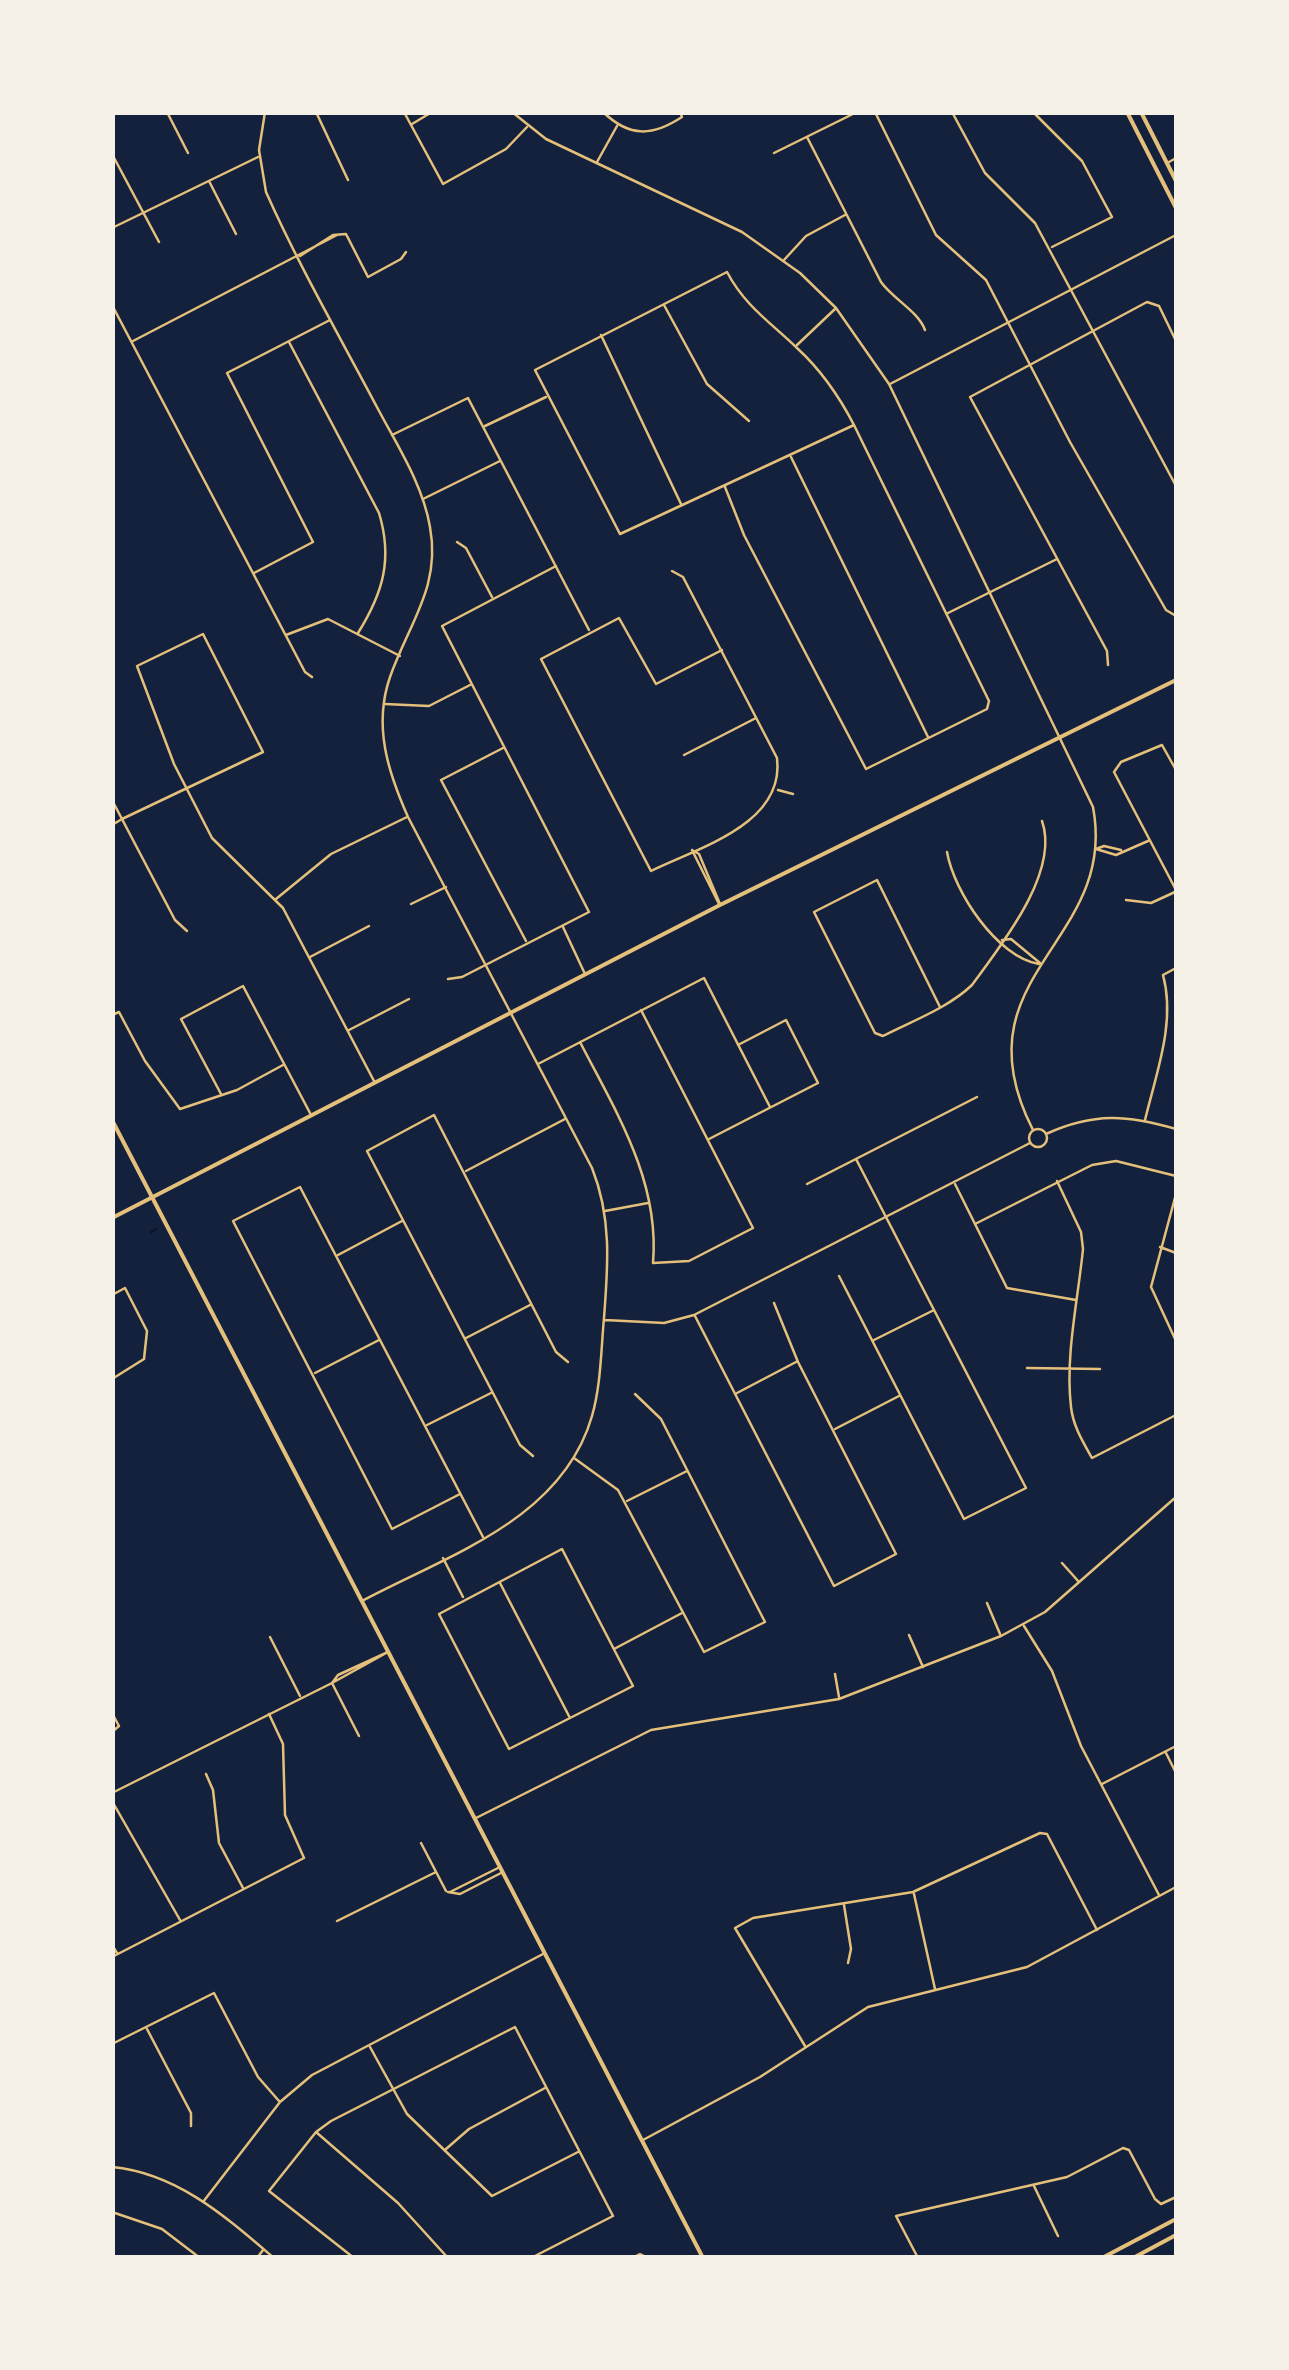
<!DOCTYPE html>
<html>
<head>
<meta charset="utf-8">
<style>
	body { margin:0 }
	#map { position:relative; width:1289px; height:2370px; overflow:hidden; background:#14213d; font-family:Lato,sans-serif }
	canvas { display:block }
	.frame { position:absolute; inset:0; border:115px solid #f6f1e7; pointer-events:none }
</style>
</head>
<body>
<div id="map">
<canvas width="1289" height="2370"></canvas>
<div class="frame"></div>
</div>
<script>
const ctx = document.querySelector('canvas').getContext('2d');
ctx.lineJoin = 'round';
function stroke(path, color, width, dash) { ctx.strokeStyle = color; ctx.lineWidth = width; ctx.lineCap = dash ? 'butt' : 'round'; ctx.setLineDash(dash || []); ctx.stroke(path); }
const stream = new Path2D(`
	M151 1232 156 1229`);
const minor = new Path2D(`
	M167 112 188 153
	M316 112 348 180
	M404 112 443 184 506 149 527 127
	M603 112C630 138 653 136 682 117L680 112
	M875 112 936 235 986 280 1070 442 1166 610 1176 616
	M952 112 985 173 1035 223 1176 486
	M1033 112 1082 161 1112 217 1052 247
	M112 116 118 112
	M412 124 432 112
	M807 137 881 282C893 299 918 311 925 330
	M774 153 857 112
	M112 154 159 242
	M597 162 617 126
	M1169 162 1176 158
	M209 181 236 234
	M112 228 258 157
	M300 256 333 235 346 234 368 277 401 259 406 252
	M784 260 806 236 845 215
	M112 305 305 672 312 677
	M664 305 707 384 749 421
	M601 335 681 504
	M133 341 337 235
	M289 342 379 513C393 559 383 593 358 633
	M797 345 835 309
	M485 426 546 397
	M392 435 468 398 589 630
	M791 457 928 737
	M725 487 744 535 866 769 987 709 989 701 854 425C839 396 821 370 797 348 770 322 745 306 727 272L535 370 620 534 854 425
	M423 499 500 461
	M457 542 466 548 492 597
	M672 571 683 577 777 758C785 824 700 847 651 871L541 659 619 618 656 684 722 650
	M254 573 313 542 227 373 330 320
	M948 613 1057 559
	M286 635 328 619 400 656
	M1108 665 1107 651 970 397 1147 302 1159 306 1176 341
	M385 704 429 706 470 685
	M503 748 441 780 526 941
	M684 755 756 718
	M1176 770 1162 745 1121 762 1114 772 1176 890
	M778 790 793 794
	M112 800 175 920 187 931
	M112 825 122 819 263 752 203 634 137 666 174 764 212 838 283 908 374 1081
	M1096 849 1116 855 1148 841
	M1096 849 1104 846 1121 850
	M692 850 699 854 720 904
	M692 850 719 904
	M947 852C954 892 997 957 1039 964
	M276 899 331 854 407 817
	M1126 900 1151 903 1175 892
	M411 904 446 887
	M563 927 585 974
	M1002 940 1011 939 1040 963
	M310 957 369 926
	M448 979 462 977 589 912 442 626 556 566
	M940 1007 877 880 814 912 875 1033 883 1036C912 1021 948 1008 972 985 1002 944 1060 872 1042 821
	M112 1015 119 1012 145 1061 180 1109 237 1090 283 1065
	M349 1030 409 999
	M580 1042C616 1112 660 1181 653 1263L689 1261 753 1228 641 1010
	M538 1064 704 978 770 1107
	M221 1094 181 1019 243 986 310 1113
	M1145 1120C1156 1074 1176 1022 1163 975L1176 968
	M709 1139 818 1083 786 1020 738 1045
	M466 1171 565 1119
	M1057 1181 1081 1232 1083 1249C1078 1300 1065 1356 1071 1407 1073 1426 1083 1442 1092 1458L1176 1415
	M807 1184 977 1097
	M955 1184 1007 1288 1076 1300
	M1176 1194 1151 1287 1176 1341
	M605 1211 648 1203
	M975 1224 1092 1165 1116 1161 1176 1176
	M1160 1247 1176 1253
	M338 1255 402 1221
	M839 1276 964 1519 1026 1488 856 1159
	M112 1295 125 1288 147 1331 144 1359 112 1379
	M695 1316 834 1586 896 1554 798 1362 774 1303
	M466 1338 530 1305
	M874 1340 934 1310
	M1027 1368 1100 1369
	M315 1373 379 1340
	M737 1393 796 1362
	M427 1425 491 1393
	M835 1429 899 1396
	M533 1456 520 1445 367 1151 434 1115 556 1352 568 1362
	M574 1458 618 1490 704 1652 765 1622 661 1419 635 1394
	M460 1494 392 1529 233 1221 300 1187 483 1537
	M627 1501 687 1471
	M562 1549 633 1686 509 1749 439 1614Z
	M443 1558 463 1597
	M1062 1563 1079 1582
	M500 1583 570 1718
	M987 1603 1000 1634
	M1024 1626 1052 1671 1081 1746 1159 1895
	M909 1635 923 1667
	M270 1637 300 1696
	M614 1649 682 1613
	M388 1652 332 1683 338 1675Z
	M835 1674 839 1697
	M112 1713 119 1726 112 1732
	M1166 1753 1176 1773
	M206 1774 213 1790 219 1843 243 1888
	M1102 1784 1176 1746
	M112 1793 332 1683 359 1736
	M112 1801 180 1920
	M476 1818 651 1730 839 1699 1001 1636 1045 1612 1176 1497
	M421 1843 446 1891
	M448 1892 460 1894 501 1873
	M450 1892 500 1867
	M914 1894 935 1989
	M844 1905 851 1949 848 1963
	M337 1921 436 1872
	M112 1945 117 1953
	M112 1957 304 1858 285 1815 283 1744 269 1714
	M147 2029 191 2113V2126
	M112 2044 214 1993 258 2077 279 2101
	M805 2046 735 1928 753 1918 913 1892 1040 1833 1047 1834 1097 1930
	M370 2047 407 2114 492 2196 578 2152
	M316 2132 398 2203 448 2258
	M643 2140 760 2077 868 2007 1027 1967 1176 1887
	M446 2149 469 2129 545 2088
	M112 2167C177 2173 226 2217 274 2258
	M1034 2186 1058 2236
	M203 2202 280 2102 312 2075 543 1954
	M112 2212 162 2229 200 2258
	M257 2258 263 2250
	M354 2258 269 2191 316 2132 331 2121 515 2027 613 2216 531 2258
	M632 2258 640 2254 648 2258
	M918 2258 896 2216 1067 2177 1123 2148 1129 2150 1155 2199 1161 2204 1176 2197`);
const tertiary = new Path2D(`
	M265 112 259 150 266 192C299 266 340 337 378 409 397 445 423 485 430 527 441 587 409 623 390 677 373 726 388 772 408 817L592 1168C612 1218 608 1266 604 1318 601 1350 601 1385 592 1416 562 1520 448 1555 362 1601
	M512 112 546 139 742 232 800 273 836 308 889 384 1093 807C1119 944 954 975 1033 1130
	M890 384 1176 235
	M1029 1138a9 9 0 1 1 18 0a9 9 0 1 1-18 0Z
	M1046 1134C1094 1112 1128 1115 1176 1129
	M605 1320 664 1323 694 1315 1030 1143`);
const secondary = new Path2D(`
	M1127 112 1176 208
	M1141 112 1176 181
	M112 1218 720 905 1176 680
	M1102 2258 1176 2219
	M1133 2258 1176 2235`);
const primary = new Path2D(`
	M112 1120 703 2258`);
stroke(stream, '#0b132b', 2.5);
stroke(minor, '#e5c07b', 2.5);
stroke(tertiary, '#e5c07b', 2.5);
stroke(secondary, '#e5c07b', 4);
stroke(primary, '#e5c07b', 4);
</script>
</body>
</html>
